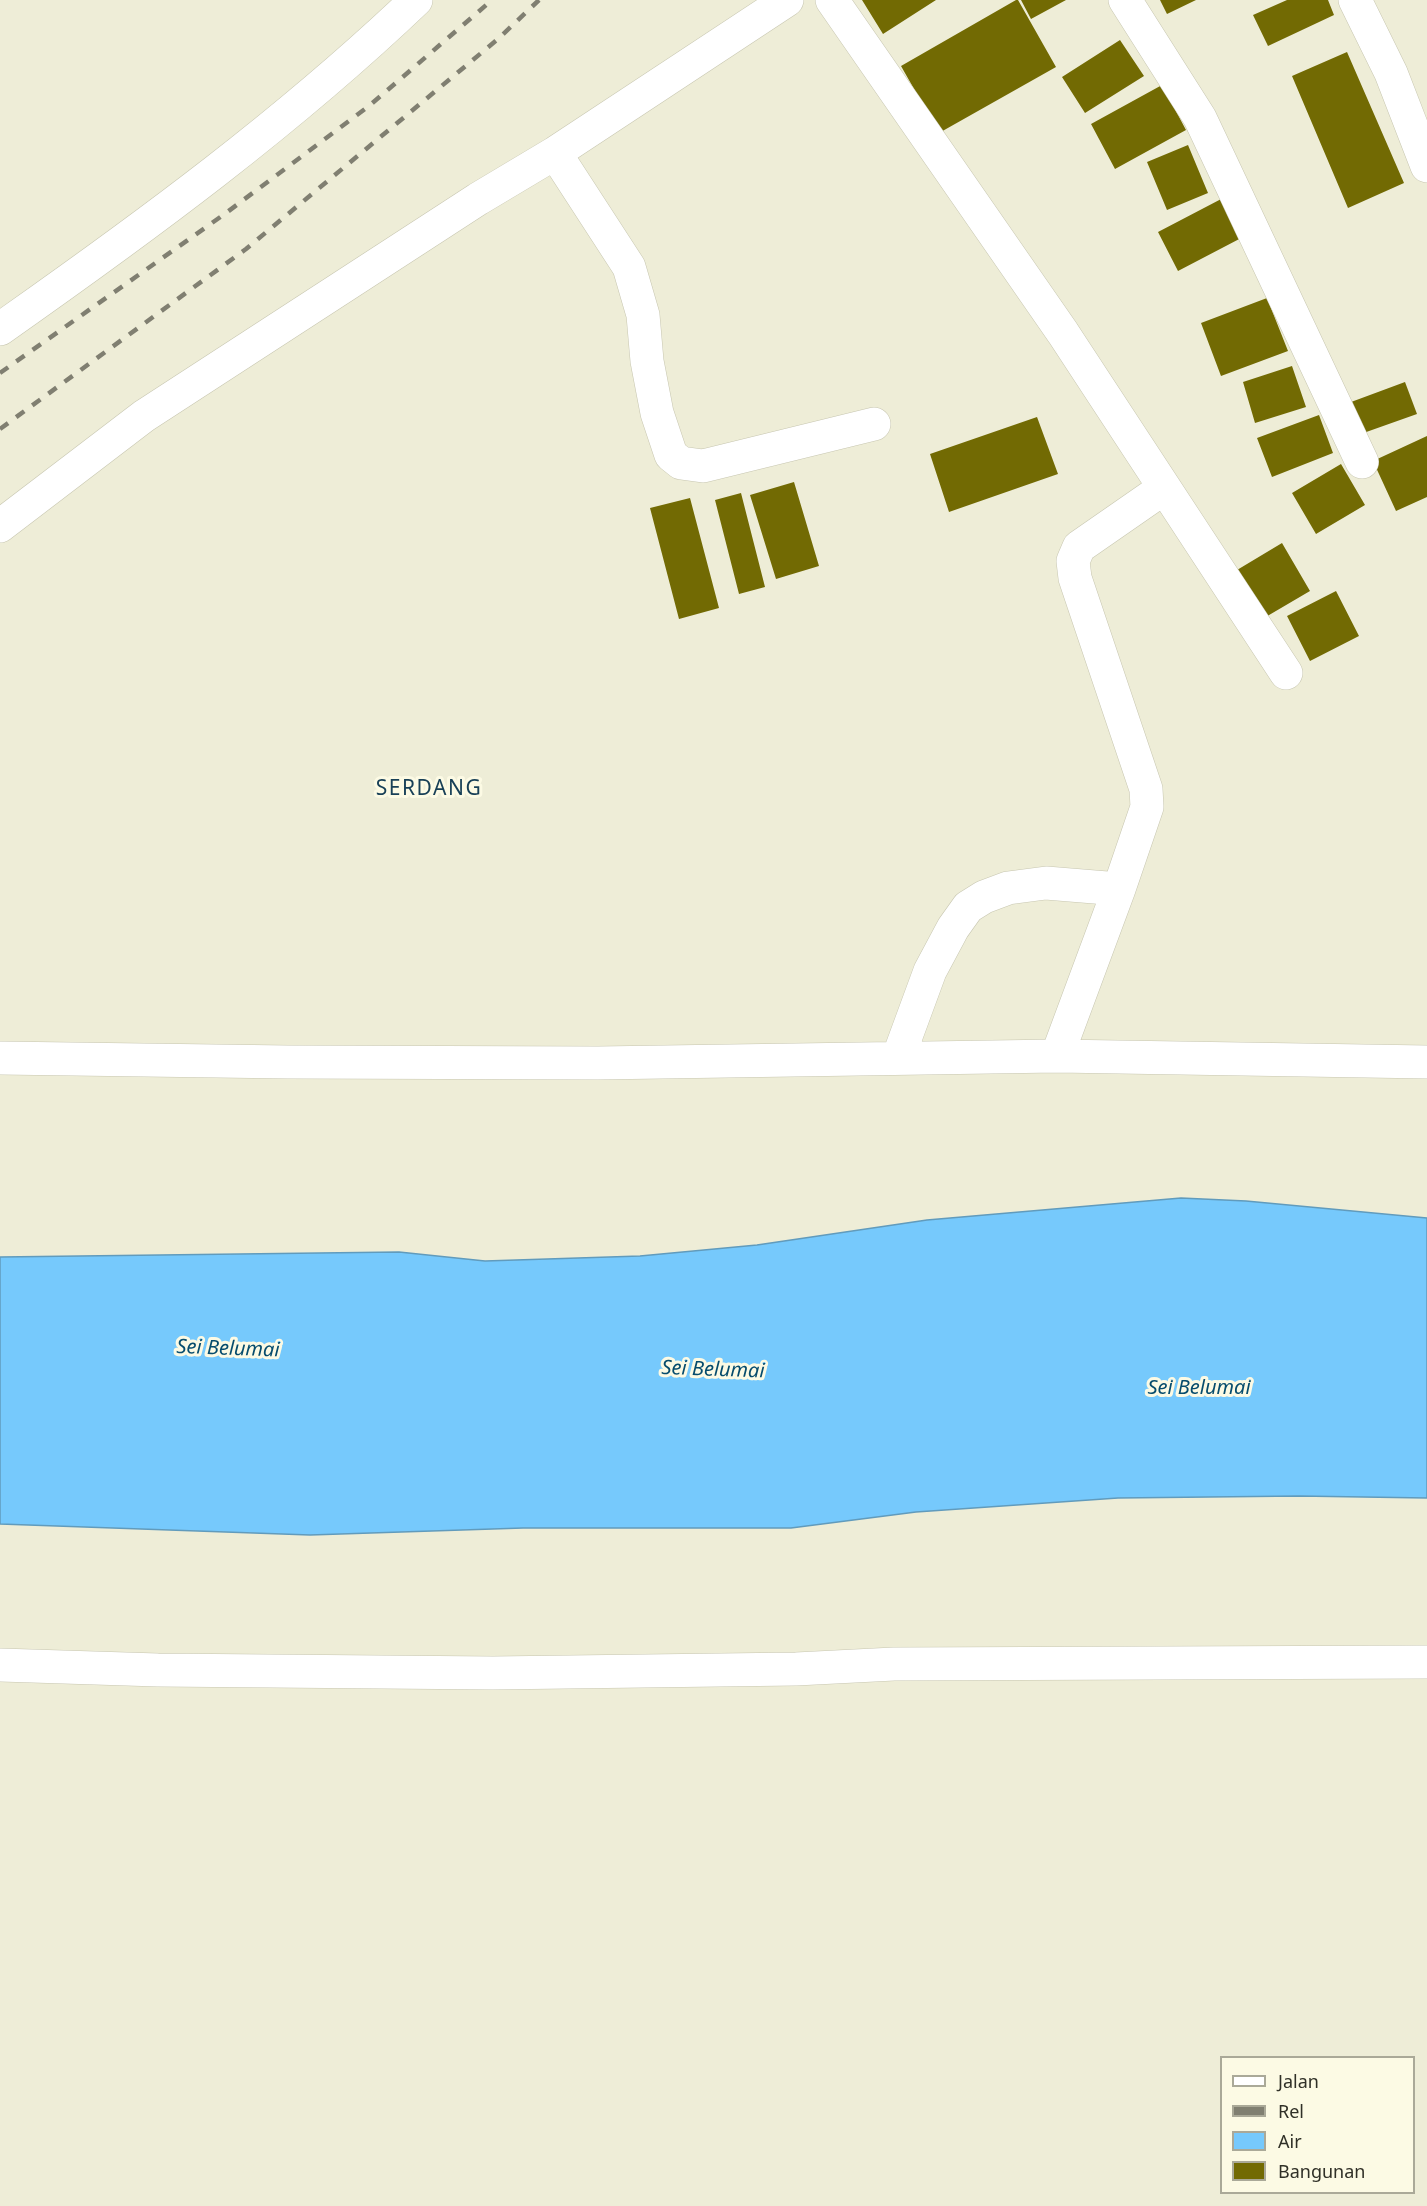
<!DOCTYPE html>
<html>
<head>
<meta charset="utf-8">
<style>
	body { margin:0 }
	#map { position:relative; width:1427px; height:2206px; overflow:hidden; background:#eeedd7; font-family:"Noto Sans",sans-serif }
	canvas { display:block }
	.legend { position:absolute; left:1220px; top:2056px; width:195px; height:138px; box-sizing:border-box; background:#fcfae4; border:2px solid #aaa998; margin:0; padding:8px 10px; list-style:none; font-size:18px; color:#303027 }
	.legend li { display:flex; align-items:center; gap:12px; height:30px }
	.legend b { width:30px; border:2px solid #aaa998 }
</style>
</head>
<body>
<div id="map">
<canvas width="1427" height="2206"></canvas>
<ul class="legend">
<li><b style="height:8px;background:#fff"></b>Jalan</li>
<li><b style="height:8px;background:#807f71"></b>Rel</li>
<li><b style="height:16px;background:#76c9fc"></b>Air</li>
<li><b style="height:16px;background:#726a03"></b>Bangunan</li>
</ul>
</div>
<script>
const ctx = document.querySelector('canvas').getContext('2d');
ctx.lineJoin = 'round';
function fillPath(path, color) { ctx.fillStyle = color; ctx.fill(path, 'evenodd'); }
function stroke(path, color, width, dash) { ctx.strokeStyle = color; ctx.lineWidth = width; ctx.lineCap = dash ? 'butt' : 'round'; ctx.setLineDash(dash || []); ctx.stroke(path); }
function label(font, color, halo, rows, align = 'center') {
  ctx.font = font + ' "Noto Sans",sans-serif'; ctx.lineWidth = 6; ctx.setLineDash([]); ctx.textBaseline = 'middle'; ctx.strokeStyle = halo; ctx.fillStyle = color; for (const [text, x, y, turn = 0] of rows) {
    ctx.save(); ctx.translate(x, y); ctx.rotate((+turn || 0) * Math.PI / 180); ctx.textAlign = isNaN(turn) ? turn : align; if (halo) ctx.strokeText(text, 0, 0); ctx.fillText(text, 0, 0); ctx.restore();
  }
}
const water = new Path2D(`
	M1181 1198 1246 1201 1427 1218V1498L1299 1496 1118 1498 916 1512 791 1528H523L310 1535 0 1524V1257L399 1252 485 1261 640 1256 757 1245 927 1220Z`);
const building = new Path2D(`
	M862 0H936L883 34Z
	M1016 0H1018L1056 67 939 133 901 66Z
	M1021 0H1066L1031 19Z
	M1160 0H1196L1167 14Z
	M1287 0H1328L1334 15 1268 46 1253 15Z
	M1120 40 1144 76 1085 113 1062 77Z
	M1347 52 1404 183 1348 208 1292 76Z
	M1162 85 1186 130 1115 169 1091 124Z
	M1188 145 1208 193 1167 210 1147 162Z
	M1225 197 1245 236 1178 271 1158 232Z
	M1267 298 1288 351 1221 376 1201 323Z
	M1292 366 1306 407 1255 423 1243 382Z
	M1405 382 1417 414 1355 436 1343 405Z
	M1319 415 1333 453 1272 477 1257 438Z
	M1037 417 1058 474 949 512 930 454Z
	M1427 436V497L1396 511 1373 461Z
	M1341 464 1365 505 1316 534 1292 493Z
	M794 482 819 566 776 579 750 495Z
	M741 493 765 587 739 594 715 500Z
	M690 498 719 608 679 619 650 508Z
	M1282 543 1310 591 1264 618 1237 570Z
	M1336 591 1359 636 1310 661 1287 616Z`);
const minor = new Path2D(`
	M832 0 1063 333 1286 673
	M1125 0 1200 118 1362 462
	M1355 0 1391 73 1427 166
	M555 153 629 267 643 315 647 361 657 413 671 455 681 463 703 466 874 424
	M0 329C145 227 288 122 416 0
	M0 526 144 416 478 199 555 153 787 0
	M1057 1056 1119 889 1147 807 1146 789 1075 578 1073 561 1079 547 1164 488
	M0 1058 288 1062 598 1063 1057 1056 1427 1062
	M898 1058 930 971 953 928 968 907 984 897 1008 888 1046 883 1119 889
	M0 1665 158 1670 493 1673 796 1669 894 1664 1427 1662`);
const rail = new Path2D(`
	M0 373 226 213 369 106 492 0
	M0 429 246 249 498 39 539 0`);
const waterNames = [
	["Sei Belumai",228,1349,2],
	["Sei Belumai",713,1370,2],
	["Sei Belumai",1199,1388]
];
const quarterNames = [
	["SERDANG",429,789]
];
fillPath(water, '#76c9fc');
stroke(water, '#619bbc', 1.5);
fillPath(building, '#726a03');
stroke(minor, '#c7c6b0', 34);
stroke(minor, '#fff', 33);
stroke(rail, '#807f71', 4.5, [10, 10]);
label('italic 20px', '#064c6d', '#fcfae4', waterNames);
ctx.letterSpacing = '1.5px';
label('21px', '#184057', '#fcfae4', quarterNames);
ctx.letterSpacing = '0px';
</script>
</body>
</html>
